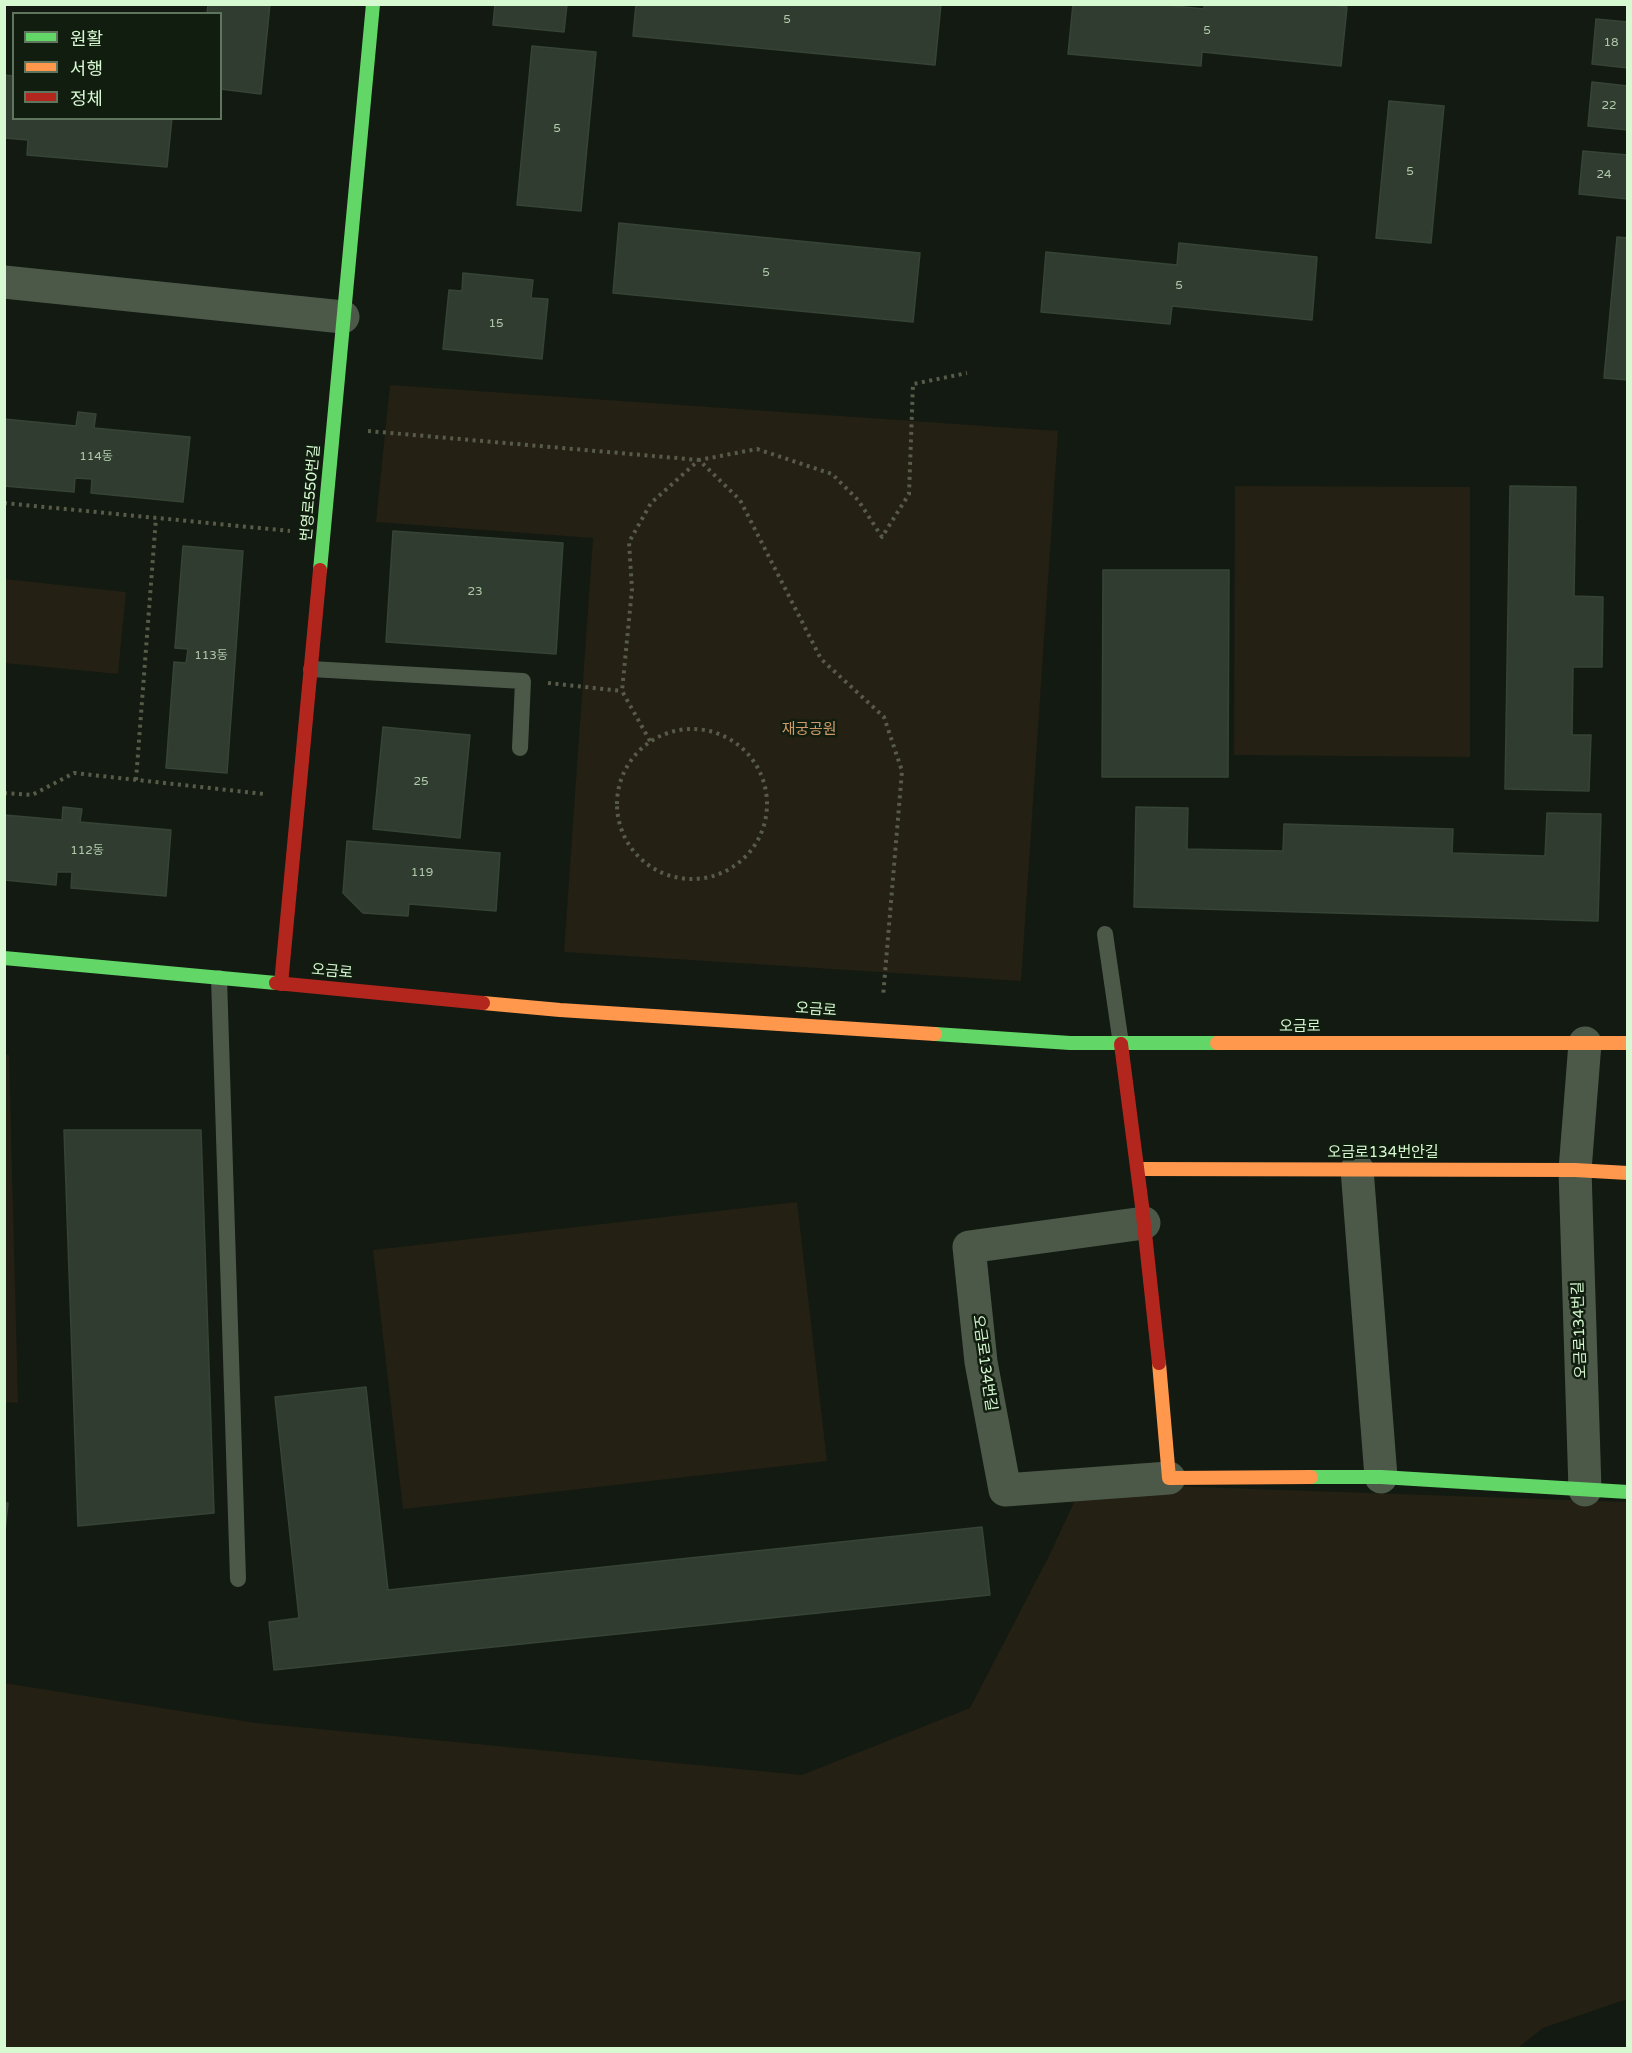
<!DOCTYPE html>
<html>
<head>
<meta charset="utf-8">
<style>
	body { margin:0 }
	#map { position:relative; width:1632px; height:2053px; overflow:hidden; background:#131a12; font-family:"Varela Round","Noto Sans KR",sans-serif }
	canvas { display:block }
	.frame { position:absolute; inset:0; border:6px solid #d7f9d2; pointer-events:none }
	.legend { position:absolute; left:12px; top:12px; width:210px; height:108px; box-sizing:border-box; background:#101d0f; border:2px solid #60755d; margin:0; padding:8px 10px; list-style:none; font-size:18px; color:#d7f9d2 }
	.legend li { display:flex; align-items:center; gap:12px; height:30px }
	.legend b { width:30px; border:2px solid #60755d }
</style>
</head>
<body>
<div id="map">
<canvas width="1632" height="2053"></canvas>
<div class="frame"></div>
<ul class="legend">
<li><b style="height:8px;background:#63d668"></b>원활</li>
<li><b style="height:8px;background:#ff974d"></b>서행</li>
<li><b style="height:8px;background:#b3261e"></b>정체</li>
</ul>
</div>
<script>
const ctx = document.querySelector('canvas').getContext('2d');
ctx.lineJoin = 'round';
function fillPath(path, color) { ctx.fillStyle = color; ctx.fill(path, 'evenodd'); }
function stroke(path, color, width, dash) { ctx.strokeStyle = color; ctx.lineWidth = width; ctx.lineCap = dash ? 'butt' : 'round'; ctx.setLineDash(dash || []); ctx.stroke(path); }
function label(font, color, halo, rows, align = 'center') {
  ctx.font = font + ' "Varela Round","Noto Sans KR",sans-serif'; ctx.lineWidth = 5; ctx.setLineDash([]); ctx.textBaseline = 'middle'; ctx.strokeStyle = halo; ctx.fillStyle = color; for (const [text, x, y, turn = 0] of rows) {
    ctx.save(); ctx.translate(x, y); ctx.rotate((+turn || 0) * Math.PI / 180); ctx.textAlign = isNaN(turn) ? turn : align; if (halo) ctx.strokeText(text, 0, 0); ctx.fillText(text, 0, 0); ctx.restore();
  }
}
const green = new Path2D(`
	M390 385 1058 431 1021 981 564 952 593 538 376 522Z
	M1235 486 1470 487V757L1234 755Z
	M4 579 126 592 118 674 5 663Z
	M4 1055H9L18 1403 4 1402Z
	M797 1202 827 1461 403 1509 373 1250Z
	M1083 1483 1627 1502V1999L1543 2028 1518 2048H5L4 1683 256 1723 802 1775 970 1708 1050 1554Z`);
const building = new Path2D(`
	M208 4H270L261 94 220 89V14H207Z
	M495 4H567L564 32 493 25Z
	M636 4H941L935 65 633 36Z
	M1073 4H1156L1204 9V4H1324L1347 7 1341 66 1202 52 1201 66 1068 54Z
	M1596 19 1628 22V68L1592 64Z
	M532 46 596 52 581 211 517 205Z
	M4 75 14 76V118H172L167 167 27 155 28 140 4 138Z
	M1592 82 1628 86V130L1588 126Z
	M1389 101 1444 106 1431 243 1376 238Z
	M1583 151 1628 155V199L1579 194Z
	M619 223 920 253 913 322 613 293Z
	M1617 237 1628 238V380L1604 378Z
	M1179 243 1317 257 1312 320 1172 306 1170 324 1041 312 1046 252 1177 265Z
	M463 273 533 280 531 298 548 299 542 359 443 349 449 290 462 291Z
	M78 412 96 414 94 428 190 437 183 502 91 493 92 479 75 478 74 492 4 486V419L76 426Z
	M1510 486 1576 487 1574 596 1603 597 1602 667H1573L1572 735H1591L1589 791 1505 789Z
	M393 531 563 543 556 654 386 642Z
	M183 546 243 551 227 773 166 768 174 662 186 663 188 649 175 648Z
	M1103 570H1229L1228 777H1102Z
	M383 727 470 735 460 838 373 829Z
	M63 807 82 809 80 822 171 830 166 896 71 888 72 872H57L56 885 4 880V815L62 820Z
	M1136 807 1188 808 1187 849 1283 851 1284 824 1453 829 1452 853 1545 856 1547 813 1601 814 1598 921 1134 907Z
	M347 841 500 853 496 911 409 904 408 916 363 913 343 893Z
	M64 1130H201L214 1513 78 1526Z
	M366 1387 388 1590 982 1527 990 1595 274 1670 269 1622 299 1618 275 1397Z
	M4 1503H8L4 1540Z`);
const path = new Path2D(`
	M368 431 699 460 740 500 821 659 884 717 902 771 883 997
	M4 503 290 531
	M548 683 622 691
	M617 804a75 75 0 1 1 150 0a75 75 0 1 1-150 0Z
	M650 741 622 691 632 589 629 542 651 503 699 460 757 449 832 474 858 500 882 537 909 494 913 384 967 373
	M136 780 156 518
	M4 793 32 795 74 773 264 794`);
const lane = new Path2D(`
	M311 669 523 681 520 748
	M1105 934 1121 1044
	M219 978 238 1579`);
const street = new Path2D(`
	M4 282 343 317
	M1585 1043 1575 1170 1585 1490
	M1357 1169 1381 1477
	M1144 1223 969 1247 981 1362 1005 1490 1169 1478`);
const fast = new Path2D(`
	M320 570 373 4
	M4 958 276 983
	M935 1034 1070 1043H1217
	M1311 1477H1381L1628 1492`);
const slow = new Path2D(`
	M483 1003 560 1010 935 1034
	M1217 1043H1628
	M1139 1169 1575 1170 1628 1173
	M1159 1363 1169 1478 1311 1477`);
const jam = new Path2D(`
	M276 983 483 1003
	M281 984 320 570
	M1121 1044 1142 1206 1159 1363`);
const numberNames = [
	["5",787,20],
	["5",1207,31],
	["18",1611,43],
	["22",1609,106],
	["5",557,129],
	["5",1410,172],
	["24",1604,175],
	["5",766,273],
	["5",1179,286],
	["15",496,324],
	["114동",96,457],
	["23",475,592],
	["113동",211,656],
	["25",421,782],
	["112동",87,851],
	["119",422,873]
];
const streetNames = [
	["번영로550번길",311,493,-85],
	["오금로",332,972,5],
	["오금로",816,1010,4],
	["오금로",1300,1027],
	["오금로134번안길",1383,1153],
	["오금로134번길",1580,1330,-92],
	["오금로134번길",984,1363,82]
];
const parkNames = [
	["재궁공원",809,730]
];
fillPath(green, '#242013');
fillPath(building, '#313c30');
stroke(building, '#364435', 1.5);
stroke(path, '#575b48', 4, [3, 4.5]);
stroke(lane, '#4c5948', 16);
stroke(street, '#4c5948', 33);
stroke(fast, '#63d668', 14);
stroke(slow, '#ff974d', 14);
stroke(jam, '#b3261e', 14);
label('12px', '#aecaaa', null, numberNames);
label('15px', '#d7f9d2', '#101d0f', streetNames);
label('15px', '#ce9b68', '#101d0f', parkNames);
</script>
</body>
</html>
